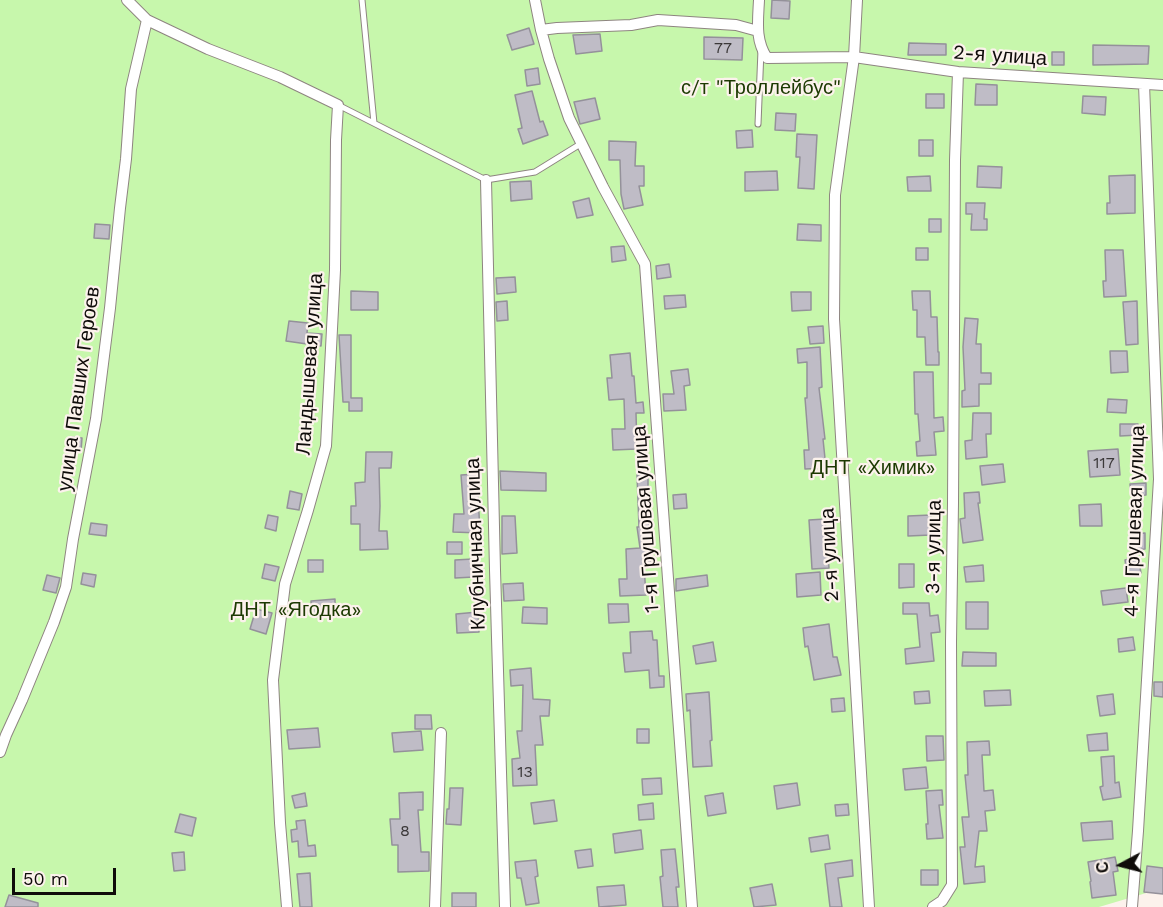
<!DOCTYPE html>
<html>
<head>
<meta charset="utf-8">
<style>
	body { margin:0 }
	#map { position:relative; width:1163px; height:907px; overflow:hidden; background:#fcf2ec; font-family:"Work Sans",sans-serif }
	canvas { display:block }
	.north { position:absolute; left:1091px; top:835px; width:60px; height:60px; -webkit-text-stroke:4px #fcf2ec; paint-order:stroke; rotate:263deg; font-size:16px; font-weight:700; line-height:24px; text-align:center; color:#0f0c0a }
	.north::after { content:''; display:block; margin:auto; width:21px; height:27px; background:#0f0c0a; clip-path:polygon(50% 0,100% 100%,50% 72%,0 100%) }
	.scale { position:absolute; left:12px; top:868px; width:104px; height:27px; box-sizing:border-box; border:3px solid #0f0c0a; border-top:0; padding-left:8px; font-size:18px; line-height:21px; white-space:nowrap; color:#0f0c0a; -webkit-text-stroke:4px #fcf2ec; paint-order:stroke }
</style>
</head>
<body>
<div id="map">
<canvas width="1163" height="907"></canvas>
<div class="north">С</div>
<div class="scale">50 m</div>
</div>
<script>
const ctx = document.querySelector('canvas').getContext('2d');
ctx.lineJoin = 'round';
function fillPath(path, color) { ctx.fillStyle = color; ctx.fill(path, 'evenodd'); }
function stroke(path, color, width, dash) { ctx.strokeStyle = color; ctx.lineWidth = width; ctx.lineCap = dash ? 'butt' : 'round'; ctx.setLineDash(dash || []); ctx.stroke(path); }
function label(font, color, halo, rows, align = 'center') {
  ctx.font = font + ' "Work Sans",sans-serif'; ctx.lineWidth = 4.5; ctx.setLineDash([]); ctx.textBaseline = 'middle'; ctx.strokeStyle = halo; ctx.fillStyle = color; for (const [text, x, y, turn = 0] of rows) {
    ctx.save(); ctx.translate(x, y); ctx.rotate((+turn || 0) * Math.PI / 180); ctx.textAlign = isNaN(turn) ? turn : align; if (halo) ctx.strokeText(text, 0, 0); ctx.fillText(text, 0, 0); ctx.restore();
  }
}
const green = new Path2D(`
	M0 0H1163V888L1099 907H0Z`);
const building = new Path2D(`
	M772 0 790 1 789 19 771 18Z
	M529 28 534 44 512 50 507 35Z
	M600 34 602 51 576 54 573 35Z
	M704 37 743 38 742 60 704 59Z
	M909 43 946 44V55H908Z
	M1093 45 1149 46 1148 64 1093 65Z
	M1052 52H1064V65H1052Z
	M538 68 540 84 527 86 525 70Z
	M976 84 997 85V105H975Z
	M532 91 540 122 543 121 548 135 523 144 518 129 522 128 515 95Z
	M926 94H944V108H926Z
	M1083 96 1106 97 1105 115 1082 113Z
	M595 98 600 119 580 124 574 102Z
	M776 113 796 114 795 131 775 130Z
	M752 130 753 147 737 148 736 131Z
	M797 134 817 135 814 189 798 188 800 157H796Z
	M919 140H933V156H919Z
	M609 141 636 142 635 166H644V186H639L643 205 624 209 621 194 620 160H609Z
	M978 166 1002 167 1001 188 977 187Z
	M777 171 778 190 745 191V172Z
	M1135 175V213L1107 214V203H1110L1109 176Z
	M930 176 931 191H908L907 177Z
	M531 181 532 199 511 201 510 182Z
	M589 198 593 215 577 218 573 202Z
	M966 203H985L984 219H987V230H971L972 214H966Z
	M929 219H941V232H929Z
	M95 224 110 225 109 239 94 238Z
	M798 224 821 225V241L797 240Z
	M624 246 626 260 612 262 611 247Z
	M916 248H928V260H916Z
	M1105 250H1123L1126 296 1104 297 1103 281H1106Z
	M669 264 671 277 657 279 656 266Z
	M515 277 516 292 497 294 496 278Z
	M351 291 378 292V310H351Z
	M912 291H930L931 317H937L938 352H939V365H926L925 337H917V310H913Z
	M791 292H811V310L792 311Z
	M685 295 686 307 665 309 664 296Z
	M507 301 508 320 497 321 496 302Z
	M1137 301 1138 344 1126 345 1123 302Z
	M965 318 978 319 976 344H981V373H991V384H979V406L962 407V391L965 390 963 347Z
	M289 321 308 323 307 333 322 334 321 346 286 341Z
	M823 326 824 343 810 344 808 327Z
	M339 335H351V398H362V411H349V402H343Z
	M820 347 822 387 819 388 825 439H823L826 468 805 469 804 450H809L805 398H807V362L798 363 797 349Z
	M1110 351H1127L1128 372 1111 373Z
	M630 353 632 376H634L636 403 643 402 644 413H636L637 449 613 450 612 429H625L624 399 609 400 607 378H612L610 355Z
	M688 369 690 385 684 386 686 410 664 411 663 394H674L671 371Z
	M914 372H933L934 418 943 417 944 431 934 432 936 455 917 456 916 442 920 441 918 414H915Z
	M1108 399 1127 400 1126 413 1107 412Z
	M973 413H991V434H986L987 457 966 459 965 441 972 440Z
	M1120 424H1138L1139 435 1120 436Z
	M70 437 82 438 81 452 69 451Z
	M1118 449 1120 475 1090 477 1088 451Z
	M366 452H392L391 468H379L380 506 379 531H387L388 549 360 550V524H351V506H356L355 483 365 482Z
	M1003 464 1005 482 982 485 980 466Z
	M500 471 546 473V491L501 490Z
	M477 474 480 533 453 532 454 514H464L461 475Z
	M637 475H648V499H649L650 510H648V513L651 539H649L651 565 644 566 646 595 620 596 619 579H627L626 549 640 548 637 527H639Z
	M1146 483V495L1131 496 1130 484Z
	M290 491 302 494 299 510 287 508Z
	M979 492 980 503H978L983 540 963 543 960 519 965 518 964 493Z
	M686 494 687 508 674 509 673 495Z
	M1101 504 1102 526H1080L1079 505Z
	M268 515 278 517 276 531 265 528Z
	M931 515V535L908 536V516Z
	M502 516H515L517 553 502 554Z
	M825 519 829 568 812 569 809 520Z
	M91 523 107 525 106 536 89 534Z
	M1145 533V549L1132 550 1131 534Z
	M447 542H462V554H447Z
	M1138 557 1141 573 1127 575 1125 560Z
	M473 559 474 577 455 578V560Z
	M308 560H323V572H308Z
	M265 564 279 567 275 581 262 578Z
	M899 564H914V587L899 588Z
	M983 565 984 581 966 582 964 567Z
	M820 572 821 595 797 597 796 574Z
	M83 573 96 575 94 587 81 584Z
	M47 575 60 578 56 593 43 590Z
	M707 575 708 586 676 591V579Z
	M523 583 524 600 504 601 503 584Z
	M1126 588 1128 602 1103 605 1101 591Z
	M335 599V616L312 617 311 601Z
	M966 602H988V629H966Z
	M903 603H929L930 616 938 615 940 632 931 633 934 661 906 664 905 649 920 647 917 614H903Z
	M608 604H628L629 622 609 623Z
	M523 607 547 608V624L522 623Z
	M256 609 272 613 266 634 250 629Z
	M478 612 479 632 457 633 456 614Z
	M829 624 833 657H837L841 675 814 680 808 646 805 647 803 628Z
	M652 631 653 640H657L659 676H664V687L650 688 649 670 625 672 623 653H631L630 632Z
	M1133 637 1135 650 1119 652 1118 639Z
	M713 642 716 661 696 664 693 646Z
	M963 652 996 653V666H962Z
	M531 668 533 699 550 700 549 716H540L543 745H535L537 785 513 786 512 759 520 758 517 731H522L523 685 511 686 510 670Z
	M1154 682H1163V697L1154 696Z
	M1010 690 1011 705 985 706 984 691Z
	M929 691 930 703 915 704 914 692Z
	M709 692 712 740 710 741 712 766 693 767 690 710 687 711 686 694Z
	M1113 694 1115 714 1100 716 1097 696Z
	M844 698 845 711 832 712 831 699Z
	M415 715H431L432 729H415Z
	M318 728 320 747 289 749 287 730Z
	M637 729H649V743H637Z
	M421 731 423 750 394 752 392 733Z
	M1107 733 1108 750 1089 751 1087 735Z
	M926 736H943L944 760 927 761Z
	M989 741 990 755H982L984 791 993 790 995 810 985 811 987 831H979L975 867 984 866 985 882 964 884 960 847H965L962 817H969L965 775H968L967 742Z
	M1114 756 1115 783 1119 782 1121 797 1103 800 1100 787 1103 786 1101 757Z
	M926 767 928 788 905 790 903 769Z
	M661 778 662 794 643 795 642 779Z
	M797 783 800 805 777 809 774 786Z
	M450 788H463L461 825 446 824 447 809H449Z
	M942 790 943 805H939L943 838 927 839 926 824H928L926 791Z
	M423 792V810H418L421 852H429V871L398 872V845H392L390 819H400L399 793Z
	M305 793 307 806 295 808 292 796Z
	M723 793 726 813 708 816 705 796Z
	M554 800 557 821 534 824 531 803Z
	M653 803 654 819 639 820 638 805Z
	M848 804 849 815 836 816 835 805Z
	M180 814 196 818 192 836 175 832Z
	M305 820 308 846 315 845 316 856 299 857 298 841 292 842 291 830 297 829 296 821Z
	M1112 821 1113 839 1083 841 1081 823Z
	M641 830 643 849 615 853 613 834Z
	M828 835 830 849 811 852 809 838Z
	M591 849 593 866 578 868 575 851Z
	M675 849 679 887H676L678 907H663L660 877 663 876 661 850Z
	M184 852 185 870 174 871 172 853Z
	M1115 857 1118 871 1113 872 1116 895 1092 898 1090 882 1091 881 1088 862Z
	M536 860 538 876 535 877 539 903 526 905 521 878H517L515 862Z
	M852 860 853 876 838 878 842 907H830L825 864Z
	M1147 866 1163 868V894L1144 892Z
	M921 870H938V885H921Z
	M310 873 312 907H300L297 874Z
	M772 884 776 905 754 907 750 888Z
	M624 885 626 905 599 907 597 887Z
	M452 893H476V907H452Z
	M9 895 38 903V907H5Z`);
const service = new Path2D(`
	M362 0 374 123
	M338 105 486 180 535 172 582 143
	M758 124 761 50`);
const minor = new Path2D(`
	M127 0 147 20 208 49 280 77 338 105 336 140 335 270 326 446 308 510 285 584 273 680 280 823 287 907
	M535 0 541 30 549 59 569 118 603 187 645 264 692 907
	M759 0C758 21 755 40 767 58L854 57 958 72 1163 85
	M857 0 854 57 835 195 834 319 869 907
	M541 30 557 28 631 25 658 20 736 25 758 31
	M486 180 495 570 505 907
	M0 752 6 735 22 700 54 622 66 587 73 539 96 419 110 308 120 208 126 159 131 89 147 20
	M435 907 441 733
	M933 907 942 901 952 885 951 642 953 503 955 160 958 72
	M1132 907 1138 831 1159 479 1144 84`);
const numberNames = [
	["77",723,48],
	["117",1104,463],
	["13",525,772],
	["8",405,831]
];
const streetNames = [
	["2-я улица",1000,56,4],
	["Ландышевая улица",310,364,-86],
	["улица Павших Героев",79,389,-82],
	["1-я Грушовая улица",646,519,-94],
	["4-я Грушевая улица",1135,521,-88],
	["Клубничная улица",476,544,-92],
	["3-я улица",934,547,-89],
	["2-я улица",830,555,-93]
];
const parkNames = [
	["с/т \"Троллейбус\"",761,88],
	["ДНТ «Химик»",873,468],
	["ДНТ «Ягодка»",296,610]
];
fillPath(green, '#c7f7ac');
fillPath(building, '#bfbcc6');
stroke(building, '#94919a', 1.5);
stroke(service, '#8e8580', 7);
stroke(minor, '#8e8580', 12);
stroke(service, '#fff', 5);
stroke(minor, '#fff', 10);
label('16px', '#3b3839', null, numberNames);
label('20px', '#0f0c0a', '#fcf2ec', streetNames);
label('20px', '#1c3a02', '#fcf2ec', parkNames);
</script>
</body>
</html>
